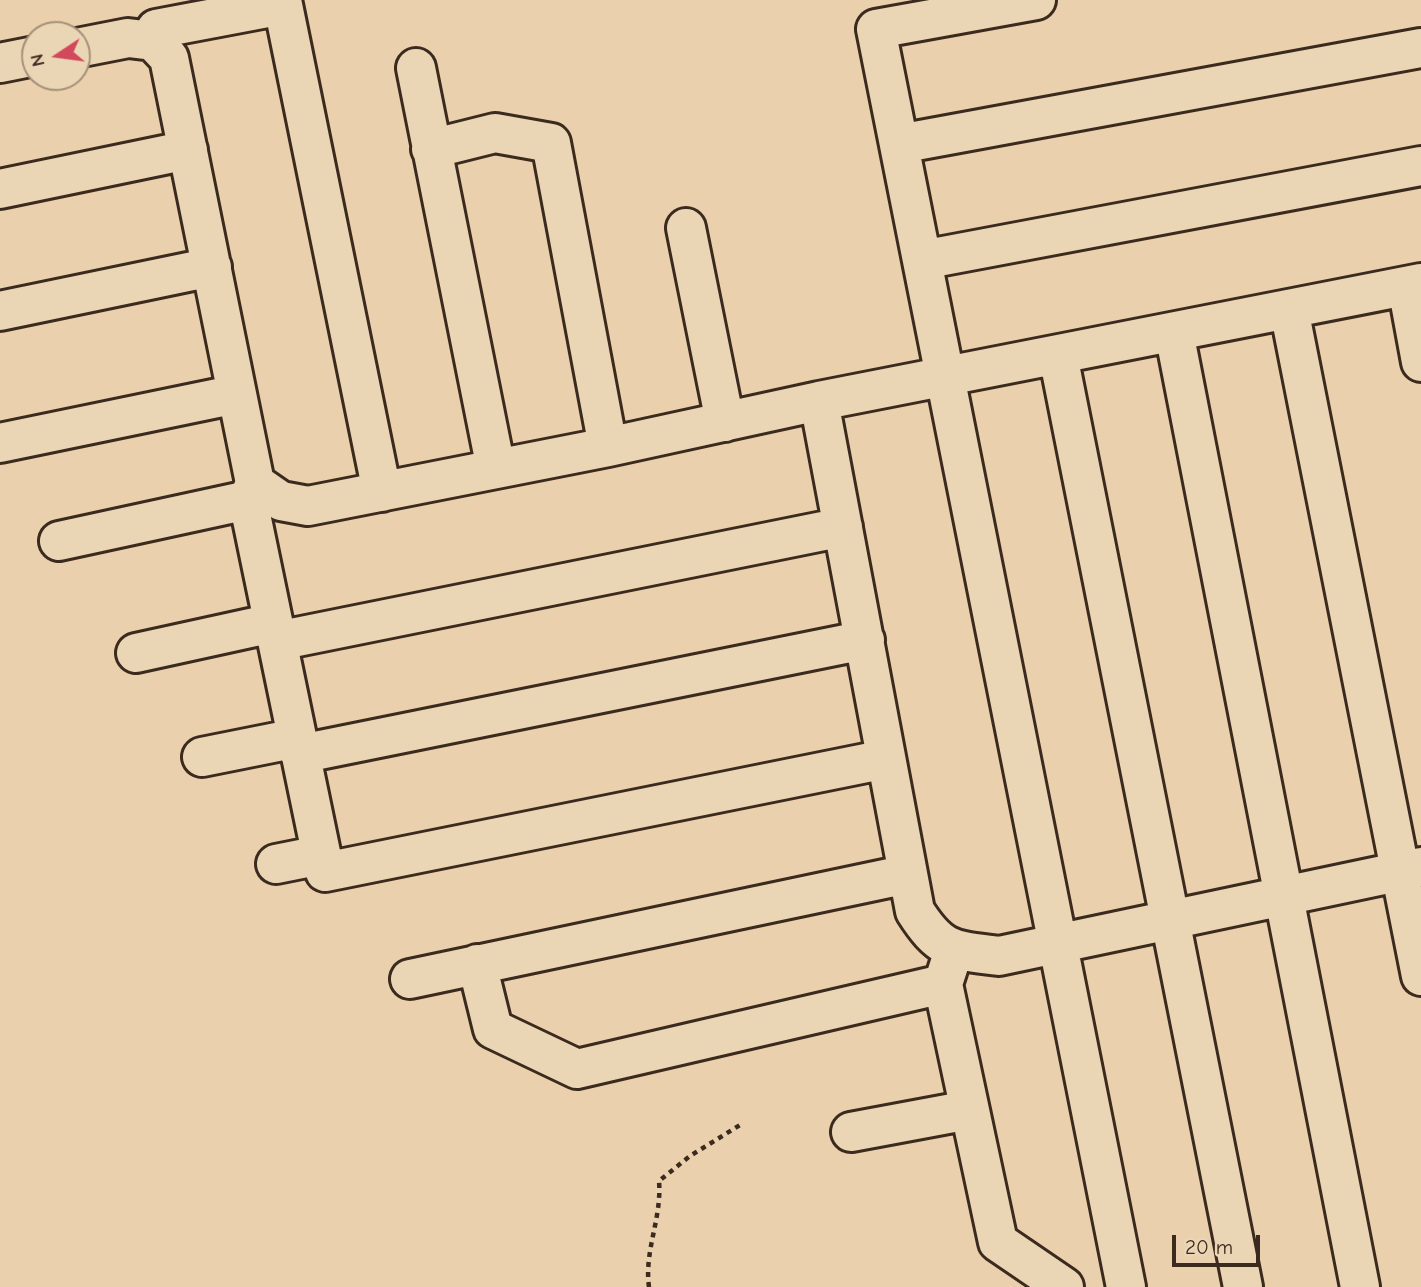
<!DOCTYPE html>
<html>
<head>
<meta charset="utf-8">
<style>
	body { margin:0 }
	#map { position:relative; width:1421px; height:1287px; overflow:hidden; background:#ead0ac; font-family:"Comic Neue",sans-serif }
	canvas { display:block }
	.north { position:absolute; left:21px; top:21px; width:70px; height:70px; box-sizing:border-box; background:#ead5b4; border:2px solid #a49178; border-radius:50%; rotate:257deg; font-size:19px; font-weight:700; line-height:28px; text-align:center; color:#3b2a1e }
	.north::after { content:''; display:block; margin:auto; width:24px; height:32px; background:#d1495b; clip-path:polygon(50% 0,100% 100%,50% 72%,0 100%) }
	.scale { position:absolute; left:1172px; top:1235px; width:88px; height:32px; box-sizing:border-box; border:4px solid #3b2a1e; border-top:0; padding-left:9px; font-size:21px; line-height:24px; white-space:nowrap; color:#3b2a1e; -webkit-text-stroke:5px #ead5b4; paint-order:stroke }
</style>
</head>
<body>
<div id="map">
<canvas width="1421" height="1287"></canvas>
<div class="north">N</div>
<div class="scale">20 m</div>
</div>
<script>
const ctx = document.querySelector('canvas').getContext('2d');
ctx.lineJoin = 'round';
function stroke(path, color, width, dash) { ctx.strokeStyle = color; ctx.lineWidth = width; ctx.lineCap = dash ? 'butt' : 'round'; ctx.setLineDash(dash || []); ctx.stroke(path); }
const path = new Path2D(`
	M649 1287C644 1250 662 1219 659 1181L690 1156 740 1125`);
const minor = new Path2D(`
	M1036 0 876 29 1126 1287
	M153 41 156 29 283 5 382 492
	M77 48 128 38 153 41 169 58 255 483 281 501 308 506 608 447 819 401 915 911C941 952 953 950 999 956L1421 867
	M0 63 35 56
	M416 68 496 469
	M899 144 1421 48
	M431 149 495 133 551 143 608 447
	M0 189 188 150
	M686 228 725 422
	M922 260 1421 166
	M1407 286 1421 362
	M1289 309 1421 976
	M0 311 212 267
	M1174 332 1360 1287
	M1058 355 1243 1287
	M819 401 1421 283
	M0 443 237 394
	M248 500 325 872 886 759
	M59 541 248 500 255 483
	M277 641 843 527
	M136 653 273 623
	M300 754 865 640
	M202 757 297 738
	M276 864 321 855
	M477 964 493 1029 577 1069 943 984 954 950
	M410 979 908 874
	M943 984 998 1242 1064 1287
	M851 1132 969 1110`);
stroke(minor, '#3b2a1e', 44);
stroke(path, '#3b2a1e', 4.5, [5, 5]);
stroke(minor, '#ead5b4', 38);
</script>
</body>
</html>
